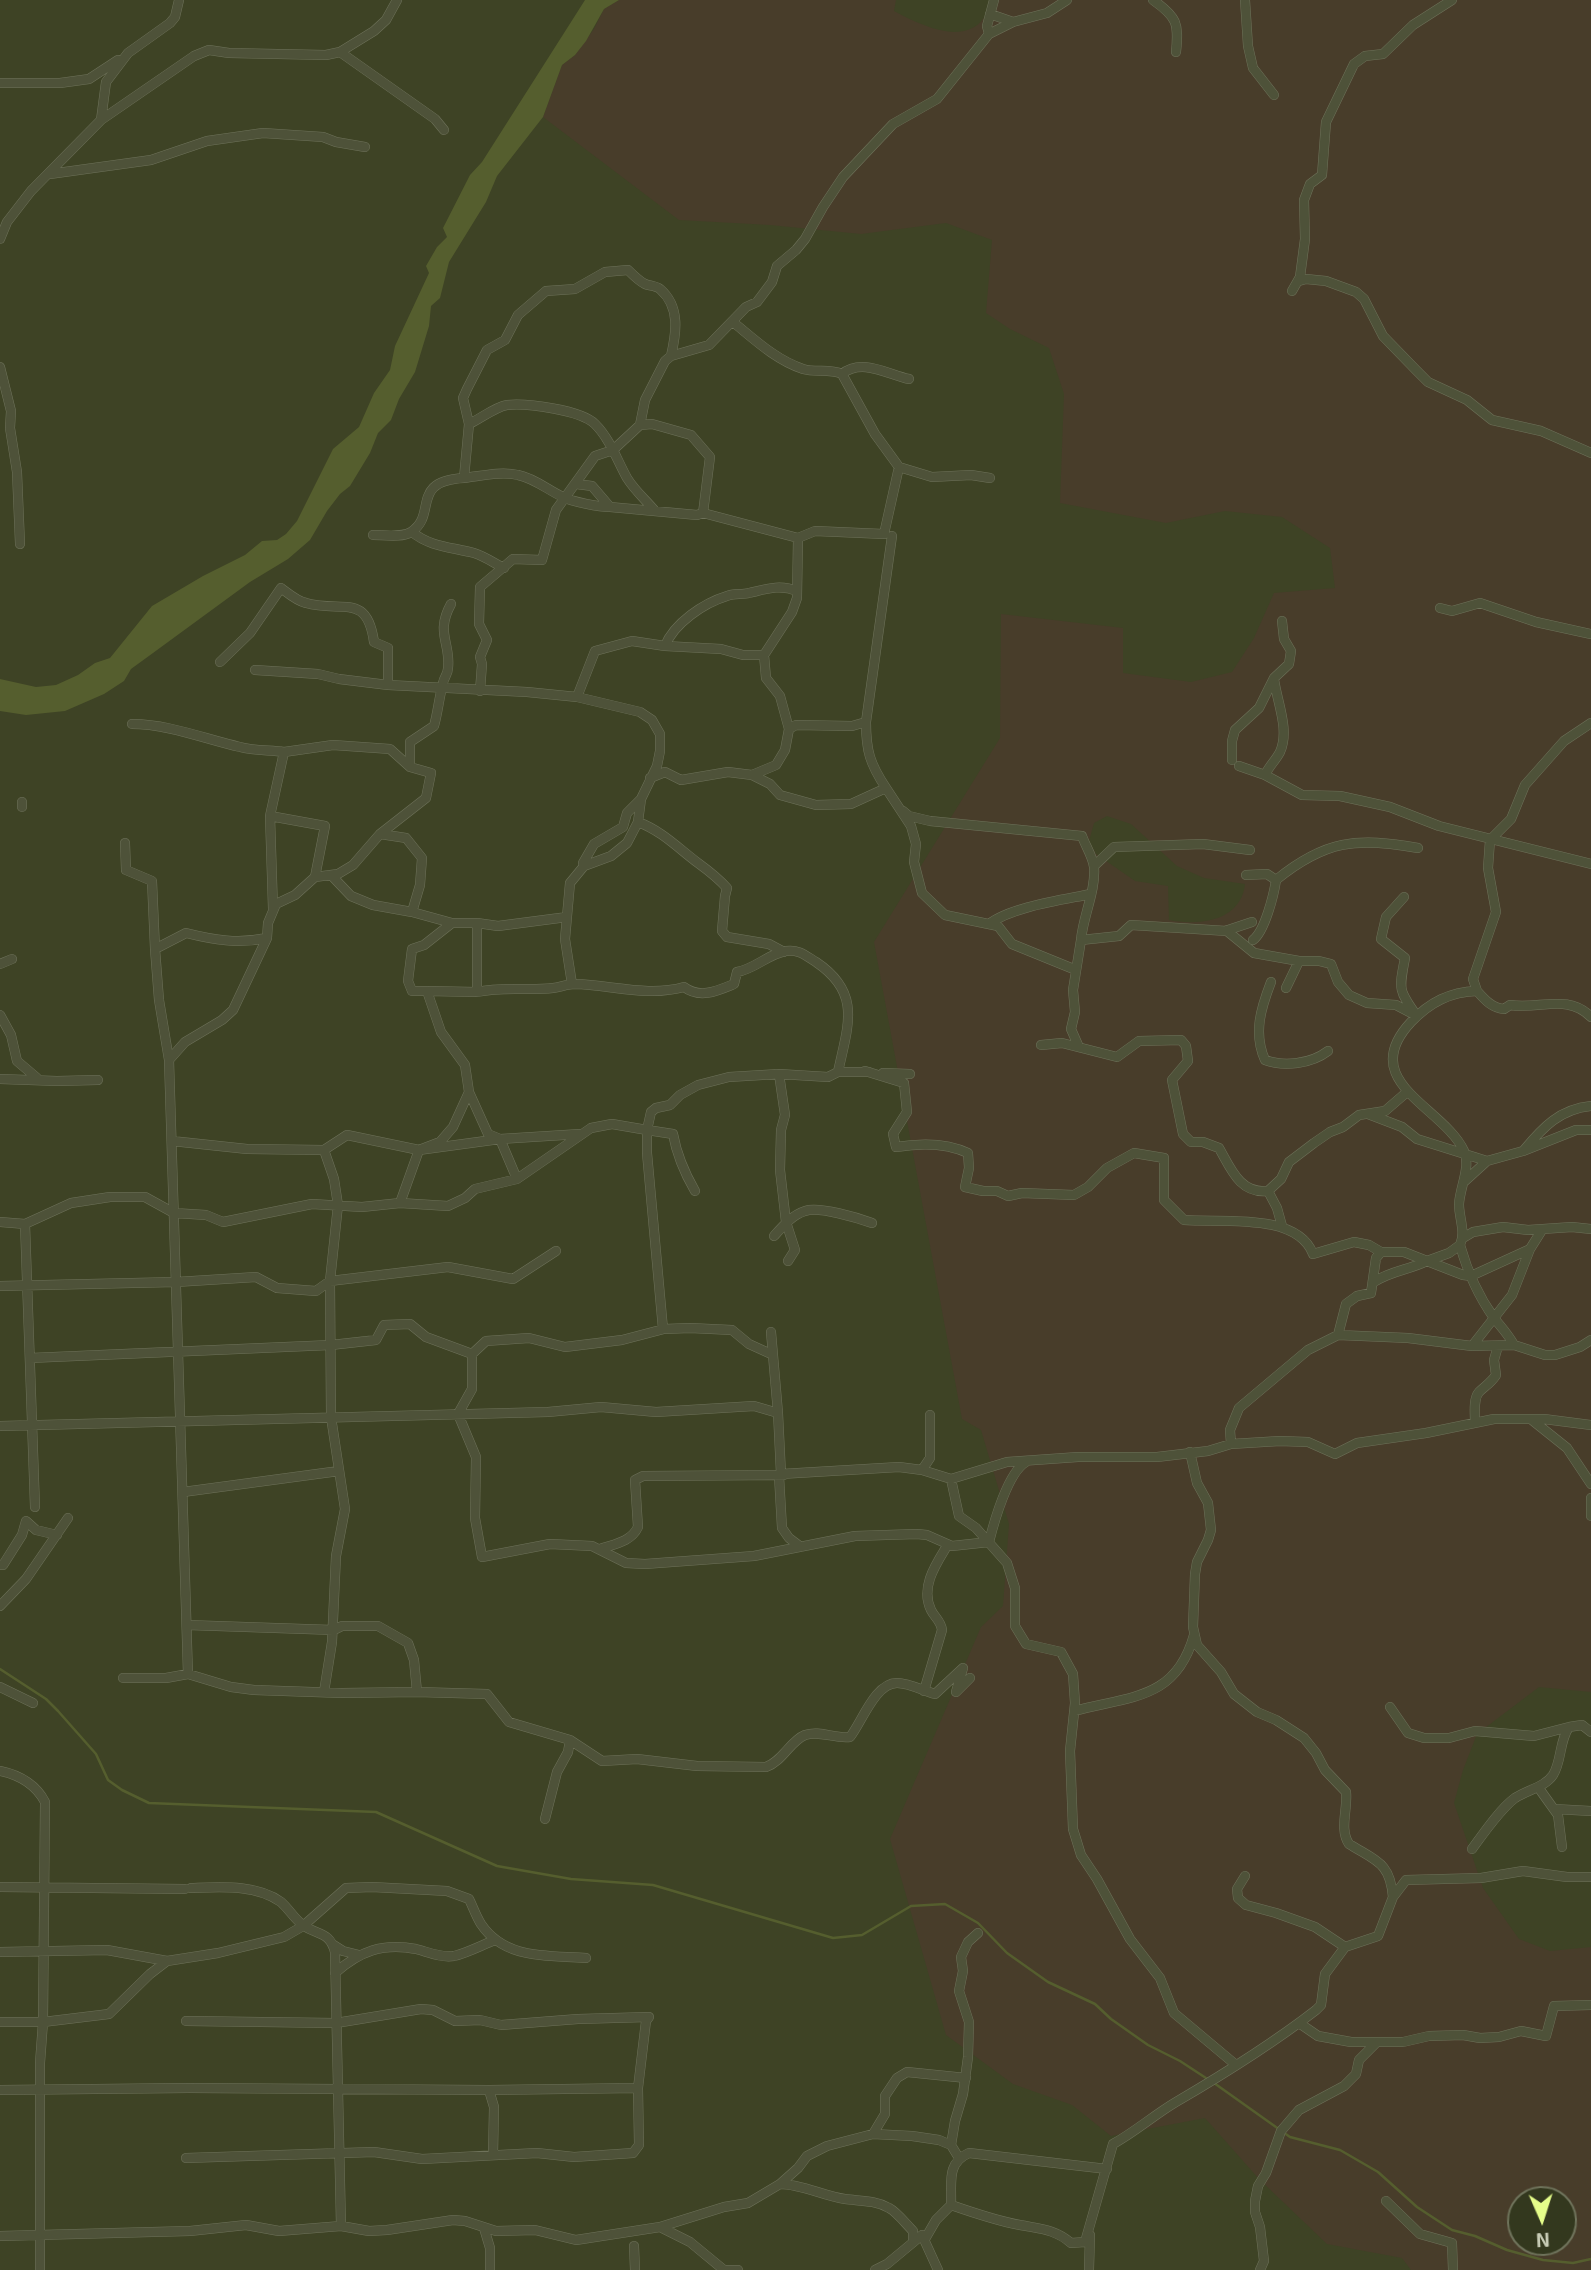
<!DOCTYPE html>
<html>
<head>
<meta charset="utf-8">
<style>
	body { margin:0 }
	#map { position:relative; width:1591px; height:2270px; overflow:hidden; background:#3e4325; font-family:"Exo 2",sans-serif }
	canvas { display:block }
	.north { position:absolute; left:1507px; top:2186px; width:70px; height:70px; box-sizing:border-box; background:#33381e; border:2px solid #6f735b; border-radius:50%; rotate:177deg; font-size:19px; font-weight:700; line-height:28px; text-align:center; color:#c8ccb6 }
	.north::after { content:''; display:block; margin:auto; width:24px; height:32px; background:#e5fd8a; clip-path:polygon(50% 0,100% 100%,50% 72%,0 100%) }
</style>
</head>
<body>
<div id="map">
<canvas width="1591" height="2270"></canvas>
<div class="north">N</div>
</div>
<script>
const ctx = document.querySelector('canvas').getContext('2d');
ctx.lineJoin = 'round';
function fillPath(path, color) { ctx.fillStyle = color; ctx.fill(path, 'evenodd'); }
function stroke(path, color, width, dash) { ctx.strokeStyle = color; ctx.lineWidth = width; ctx.lineCap = dash ? 'butt' : 'round'; ctx.setLineDash(dash || []); ctx.stroke(path); }
const green = new Path2D(`
	M619 0H896L894 11C928 29 978 52 992 0H1591V1692L1539 1687 1477 1734 1463 1770 1454 1803 1483 1888 1519 1939 1550 1951 1591 1947V2270H1411L1402 2258 1327 2244 1259 2179 1205 2118 1111 2136 1072 2105 1013 2084 946 2035 890 1839 981 1627 1003 1606 1009 1524 981 1430 962 1419 874 942 1000 738 1001 614 1123 628V673L1191 682 1232 672 1254 638 1274 593 1335 588 1330 548 1282 517 1225 511 1166 523 1060 503 1064 394 1049 348 1010 329 986 313 992 240 946 223 861 234 770 225 679 220 543 117 562 65 575 55 594 29 604 9ZM1107 816 1131 824 1177 866 1204 878 1245 884C1241 921 1200 926 1169 920L1168 886 1135 881 1096 854 1089 841 1094 823ZM1521 2200H1563V2242H1521Z`);
const water = new Path2D(`
	M585 0H619L604 9 586 41 575 55 562 65 543 117 497 176 486 202 449 262 440 298 431 306 429 326 415 372 399 399 391 420 378 433 370 453 350 486 340 494 327 511 310 540 288 559 250 582 153 653 131 669 124 681 104 694 65 711 26 715 0 711V679L36 687 56 685 78 675 95 663 110 658 152 606 203 576 245 555 262 541 277 540 286 534 297 521 333 449 359 427 374 393 390 370 395 346 429 273 426 266 437 247 447 237 443 228 470 175 482 162Z`);
const stream = new Path2D(`
	M0 1669 46 1699 58 1711 96 1754 108 1780 122 1790 149 1803 376 1812 497 1866 571 1879 653 1885 833 1938 862 1935 911 1906 945 1904 978 1923 1007 1953 1048 1982 1095 2004 1111 2019 1148 2045 1180 2061 1209 2080
	M1214 2083 1290 2137 1340 2150 1378 2172 1417 2207 1452 2230 1475 2236 1507 2250 1543 2260 1573 2263 1591 2259`);
const street = new Path2D(`
	M1153 0C1177 17 1179 23 1176 52
	M1245 0 1248 46 1253 68 1274 95
	M990 14 1013 22
	M989 34 987 26 994 0
	M340 52 374 31 386 20 397 0
	M0 83H60L89 79 118 60
	M101 120 106 82 128 53 170 23 175 17 179 0
	M50 174 151 160 207 141 263 133 323 137 336 142 365 147
	M0 239 7 222 31 191 101 120 194 56 209 50 229 53 326 55 340 52 435 119 444 130
	M1299 281 1306 279 1326 281 1356 292 1364 299 1383 336 1416 370 1428 382 1467 400 1492 420 1541 431 1591 453
	M1292 291 1300 277 1305 239 1304 200 1310 184 1322 175 1326 122 1354 64 1365 56 1383 54 1413 25 1452 0
	M733 322C755 340 776 360 803 369 816 373 829 368 842 374L875 434 899 467 932 477 971 475 990 478
	M0 367 11 411 10 428 17 472 20 544
	M842 374C862 358 887 374 909 379
	M469 424 463 398 467 389 487 350 505 340 518 315 546 291 575 289 605 272 628 270C633 275 639 281 645 284 650 286 656 286 660 289 681 307 676 334 671 356
	M640 425 652 424 691 435 710 457 703 513
	M464 478C481 476 501 471 518 475 534 478 548 490 563 497 573 502 599 507 610 507
	M576 484 592 486 610 507 697 515 703 513 798 538 815 531 884 534 899 467
	M412 532C430 547 452 547 474 553 484 556 494 563 504 568
	M373 535C384 535 402 538 411 532 438 515 409 481 464 478L469 424C480 419 495 407 507 405 527 403 581 410 595 424 610 439 617 460 627 478 635 491 646 500 655 511
	M1440 608 1452 611 1480 603 1536 622 1591 634
	M665 646C674 623 704 603 727 596 734 593 742 595 749 593 766 589 780 584 797 591
	M220 662 250 633 281 588C289 594 297 601 306 603 342 613 367 592 374 642L388 648V685L527 692 577 697 640 712 652 720 660 734V751L657 766 641 799 638 822 627 843 611 856 584 866 570 883 565 939 572 984
	M255 670 318 674 339 679 388 685
	M480 691 482 664 480 657 487 640 479 624 480 587 513 559 542 560 556 510 595 456 613 450 640 425 645 400 665 361 671 356 709 345 746 307 757 302 772 282 777 266 796 250 805 239 823 207 843 177 893 124 937 99 989 34 1013 22 1047 13 1067 0
	M577 697 595 651 632 641 665 646 721 649 743 655H764L792 612 797 598 798 538
	M132 724C168 724 205 739 240 747 254 751 270 750 284 752
	M789 729 796 725 852 726 866 722
	M1232 760V741L1235 730 1259 708 1274 678 1289 664 1291 651 1284 639 1282 621
	M1239 766 1265 775 1302 795 1340 796 1390 807 1439 826 1591 864
	M410 767V742L434 726C438 712 439 698 443 683 444 677 448 674 448 668 451 643 435 633 451 604
	M752 775 776 765 785 750 789 729 780 696 766 678 764 655
	M1265 775C1269 766 1276 760 1280 752 1290 730 1277 702 1274 679
	M650 778 665 772 681 780 728 772 752 775 770 784 780 795 816 805 851 804 886 788 911 826 916 844 914 862 922 893 945 915 998 926 1012 944 1076 970
	M886 788C870 764 866 751 866 722L892 536
	M22 802V807
	M903 811 909 816 930 821 1082 836C1085 845 1093 857 1094 867 1096 891 1083 916 1081 940
	M270 816 273 909
	M638 822C662 831 678 848 698 863 709 871 718 878 727 888L725 896 722 931 727 937 769 944 784 952
	M380 834 406 838 422 858 420 885 412 912
	M125 843 126 870 152 881 155 949 186 933C214 940 238 944 267 938
	M584 866 583 863 594 844 623 827 627 813 641 799
	M1094 866 1114 847 1203 844 1250 850
	M331 875 351 896 373 905 412 912 452 923H477
	M1246 875 1267 874 1276 880
	M989 924C1011 907 1062 900 1091 894
	M1225 931 1252 922
	M1253 940C1265 931 1274 894 1276 880 1325 840 1357 837 1418 848
	M155 949 159 1000 169 1060 188 1674
	M0 964 12 959
	M1271 982C1261 1008 1253 1033 1265 1060 1284 1067 1311 1064 1328 1051
	M1286 988 1299 961
	M427 991H412L408 981 412 949 424 945 452 923
	M1477 991 1473 979 1496 912 1488 868 1490 840 1511 819 1525 785 1564 741 1591 723
	M477 992C503 986 527 991 553 988 561 987 567 984 575 984 611 985 649 997 684 987 700 999 717 991 734 984L737 972C755 969 768 954 786 951 799 949 806 956 816 962 862 993 848 1025 838 1072
	M0 1015 11 1035 17 1061 37 1078
	M1041 1045 1062 1043 1117 1057 1139 1041 1181 1040 1186 1046 1188 1061 1172 1080 1183 1134 1191 1142H1203L1219 1148C1231 1169 1240 1194 1268 1191
	M1078 1045 1071 1029 1075 1012 1073 990 1081 940 1119 936 1131 925 1227 931 1254 953 1299 961H1319L1331 964 1338 982 1349 995 1367 1003 1396 1005 1417 1016C1398 990 1399 989 1405 958L1381 939 1386 917 1404 897
	M169 1060 185 1042 222 1020 233 1010 267 938 268 923 276 904 295 895 315 877 325 826 270 816 284 752 333 745 390 749 410 767 431 773 426 798 380 834 353 865 338 874 315 877
	M865 1071 904 1083 907 1112 893 1134 896 1147C920 1143 945 1142 968 1153L969 1168 965 1187 983 1191H997L1008 1196 1022 1193 1074 1195 1088 1187 1107 1168 1134 1153 1164 1158V1200L1184 1220C1221 1223 1297 1212 1313 1254L1354 1242 1369 1245 1381 1252H1404L1427 1261 1449 1253 1460 1245
	M883 1073 910 1074
	M779 1074 785 1115 781 1130 780 1170 786 1222 795 1250 788 1261
	M0 1079 57 1081 98 1080
	M1368 1114 1402 1127 1417 1139 1487 1161 1523 1151 1576 1130H1591
	M172 1141 247 1149 324 1150 334 1179 338 1205 330 1281 331 1417 345 1509 336 1556 332 1642 324 1692
	M324 1150 347 1135 419 1150 500 1139 580 1134
	M1524 1150C1543 1127 1560 1109 1591 1106
	M517 1179 500 1139 488 1134 469 1092 465 1065 441 1032 427 991 477 992V923L498 926 567 917
	M1465 1181 1487 1161
	M400 1203 448 1206 465 1198 475 1189 517 1179 591 1128 612 1124 647 1130 651 1112 656 1108 670 1105 680 1095 698 1085 729 1077 779 1074 828 1077 838 1072H869
	M0 1222 25 1224 71 1203 110 1197H145L174 1213 206 1215 223 1222 312 1204 362 1207 400 1203 419 1150 440 1142 453 1127 469 1092
	M25 1224 35 1507
	M1282 1226 1277 1208 1268 1191 1281 1179 1289 1162 1314 1143 1330 1132 1343 1127 1359 1115 1385 1111 1407 1092
	M774 1236C782 1227 792 1215 805 1211 819 1206 858 1218 872 1223
	M1463 1238 1473 1232 1503 1227 1528 1230 1572 1227 1591 1229
	M1374 1282C1390 1271 1409 1270 1427 1261L1463 1275 1471 1276 1530 1249 1542 1230
	M0 1286 176 1282 256 1277 277 1288 316 1291 330 1281 448 1267 513 1279 556 1251
	M663 1329 647 1153V1130L673 1134C677 1156 684 1172 695 1191
	M771 1332 778 1413
	M1338 1335 1408 1338 1472 1346 1514 1345 1545 1355H1555L1580 1347 1591 1340
	M1514 1345C1508 1334 1501 1327 1494 1318 1479 1297 1467 1270 1460 1245 1466 1232 1459 1218 1459 1204 1460 1187 1471 1167 1464 1151 1444 1107 1355 1082 1411 1022 1430 1002 1450 992 1477 991 1485 1000 1492 1008 1504 1009L1510 1005C1539 1010 1568 993 1591 1017
	M1472 1346 1512 1295 1530 1249
	M472 1354 486 1341 529 1338 565 1347 622 1340 664 1329 690 1328 732 1330 749 1344 771 1354
	M30 1358 331 1345 376 1340 384 1325 410 1324 426 1337 472 1354V1389L458 1414 476 1457 475 1518 482 1557 550 1544 592 1546 626 1563 645 1564 754 1556 855 1536 917 1534 927 1535 952 1546 989 1542C994 1522 1008 1472 1026 1462
	M1532 1420 1567 1448 1591 1484
	M1475 1422C1475 1414 1473 1399 1479 1392 1485 1386 1491 1383 1496 1375L1494 1360 1498 1346
	M0 1426 548 1412 601 1407 656 1412 754 1406 778 1413 781 1474 899 1467 922 1470 951 1479 1007 1462 1078 1457H1157L1208 1451 1231 1444 1280 1441 1308 1442 1335 1454 1357 1443 1426 1433 1494 1419H1544L1591 1425
	M1231 1444 1230 1430 1239 1408 1308 1350 1338 1335 1346 1304 1357 1296 1371 1293 1376 1258 1381 1252
	M1190 1452 1197 1483 1208 1503 1211 1530 1208 1540 1197 1562 1195 1574 1193 1627 1197 1645 1221 1672 1234 1694 1257 1712 1276 1720 1304 1738 1316 1753 1325 1770 1346 1792C1348 1809 1339 1829 1349 1844 1376 1861 1390 1862 1393 1897
	M922 1470 930 1458V1415
	M779 1476 782 1528 789 1538 801 1547
	M951 1479 959 1516 976 1528 1007 1563 1015 1588V1626L1026 1644 1061 1652 1073 1674 1075 1703 1070 1751 1073 1829 1081 1855 1097 1879 1130 1939 1160 1978 1174 2013 1236 2065
	M183 1492 339 1471
	M1591 1498V1516
	M600 1549C614 1544 631 1542 638 1527L635 1480 643 1476 784 1475
	M0 1565H3L22 1535 26 1521 36 1530 57 1535
	M0 1606 26 1579 68 1518
	M187 1625 334 1630 342 1626H378L408 1643 414 1660 417 1692 487 1694 509 1722 570 1740 602 1761 637 1759 697 1766 766 1767C783 1761 790 1741 805 1735 820 1730 835 1739 850 1737 862 1722 875 1683 897 1683 909 1683 924 1691 935 1694L963 1668 956 1692 970 1678
	M123 1678H166L188 1674 231 1687 254 1690 342 1693 417 1692
	M0 1687 33 1703
	M924 1691 942 1630C941 1621 935 1618 931 1610 920 1587 936 1564 947 1546
	M1390 1707 1408 1733 1424 1738H1449L1475 1731 1534 1736 1569 1727
	M1074 1711C1130 1696 1176 1700 1194 1635
	M0 1771C19 1775 36 1785 45 1802L43 2022H0
	M1538 1787 1558 1815 1562 1847
	M1554 1809 1591 1811
	M545 1819 557 1772 568 1752 570 1740
	M1472 1849C1483 1834 1500 1809 1515 1798 1527 1790 1545 1787 1553 1775 1562 1761 1559 1741 1569 1727L1582 1725 1591 1732
	M1245 1876 1237 1889 1238 1898 1246 1905 1276 1913 1315 1927 1345 1947
	M0 1887 185 1889
	M191 1888C220 1887 256 1884 281 1902 289 1909 295 1920 304 1926 318 1935 330 1932 335 1952L341 2226
	M332 1944 343 1951 359 1955
	M0 1952 107 1950 167 1961
	M335 1973C360 1951 382 1943 416 1949 428 1952 441 1958 454 1956 467 1953 482 1945 495 1940
	M186 2021 336 2023 421 2009 433 2010 455 2021 480 2020 501 2025 578 2019 649 2017 646 2021 638 2088 639 2145 633 2153 574 2157 537 2153 422 2159 374 2152 186 2158
	M1299 2023 1318 2036 1351 2042H1403L1429 2036 1463 2035 1480 2038 1499 2037 1521 2031 1546 2036 1554 2006 1591 2005
	M0 2090 189 2088 489 2090 494 2107 493 2155
	M489 2090 638 2088
	M873 2134 885 2114V2096L897 2078 907 2072 966 2078
	M959 2158 951 2145 955 2121 963 2094 968 2057 969 2022 959 1991 963 1971 961 1957 968 1942 978 1933
	M780 2184C802 2184 823 2196 845 2199 859 2201 875 2200 889 2208 897 2212 906 2224 913 2231V2242
	M1386 2201 1420 2234 1452 2243 1453 2270
	M951 2205C974 2213 997 2221 1020 2225 1040 2229 1055 2229 1071 2243L1085 2242 1113 2144C1135 2132 1154 2115 1176 2102 1224 2074 1272 2044 1316 2010L1321 2005 1325 1974 1345 1947 1378 1936 1393 1897 1406 1880 1481 1878 1523 1871 1567 1877H1591
	M660 2227 690 2242 724 2270H738
	M484 2228 490 2248V2270
	M0 2236 190 2231 246 2225 279 2231 341 2226 369 2231 387 2230 453 2220 465 2221 496 2231 535 2230 576 2240 660 2227 724 2207 748 2203 780 2184 798 2168 807 2156 827 2146 873 2134 912 2136 939 2140 951 2145
	M925 2239 936 2220 951 2205C952 2183 946 2163 969 2153L1107 2169
	M634 2246 635 2270
	M40 2270V2063L43 2022 109 2014 150 1974 167 1961 218 1953 284 1937 303 1926 346 1888 372 1887 447 1891 469 1899C473 1907 476 1916 481 1924 505 1960 548 1955 586 1958
	M875 2270 887 2264 922 2235 938 2270
	M1089 2270 1090 2235
	M1260 2270 1264 2261 1260 2227 1255 2212V2201L1258 2186 1266 2173 1281 2131 1299 2110 1344 2086 1356 2074 1359 2060 1376 2043`);
fillPath(green, '#483d2a');
fillPath(water, '#555e2e');
stroke(stream, '#555e2e', 2.5);
stroke(street, '#6e725a', 10);
stroke(street, '#4e5239', 9);
</script>
</body>
</html>
